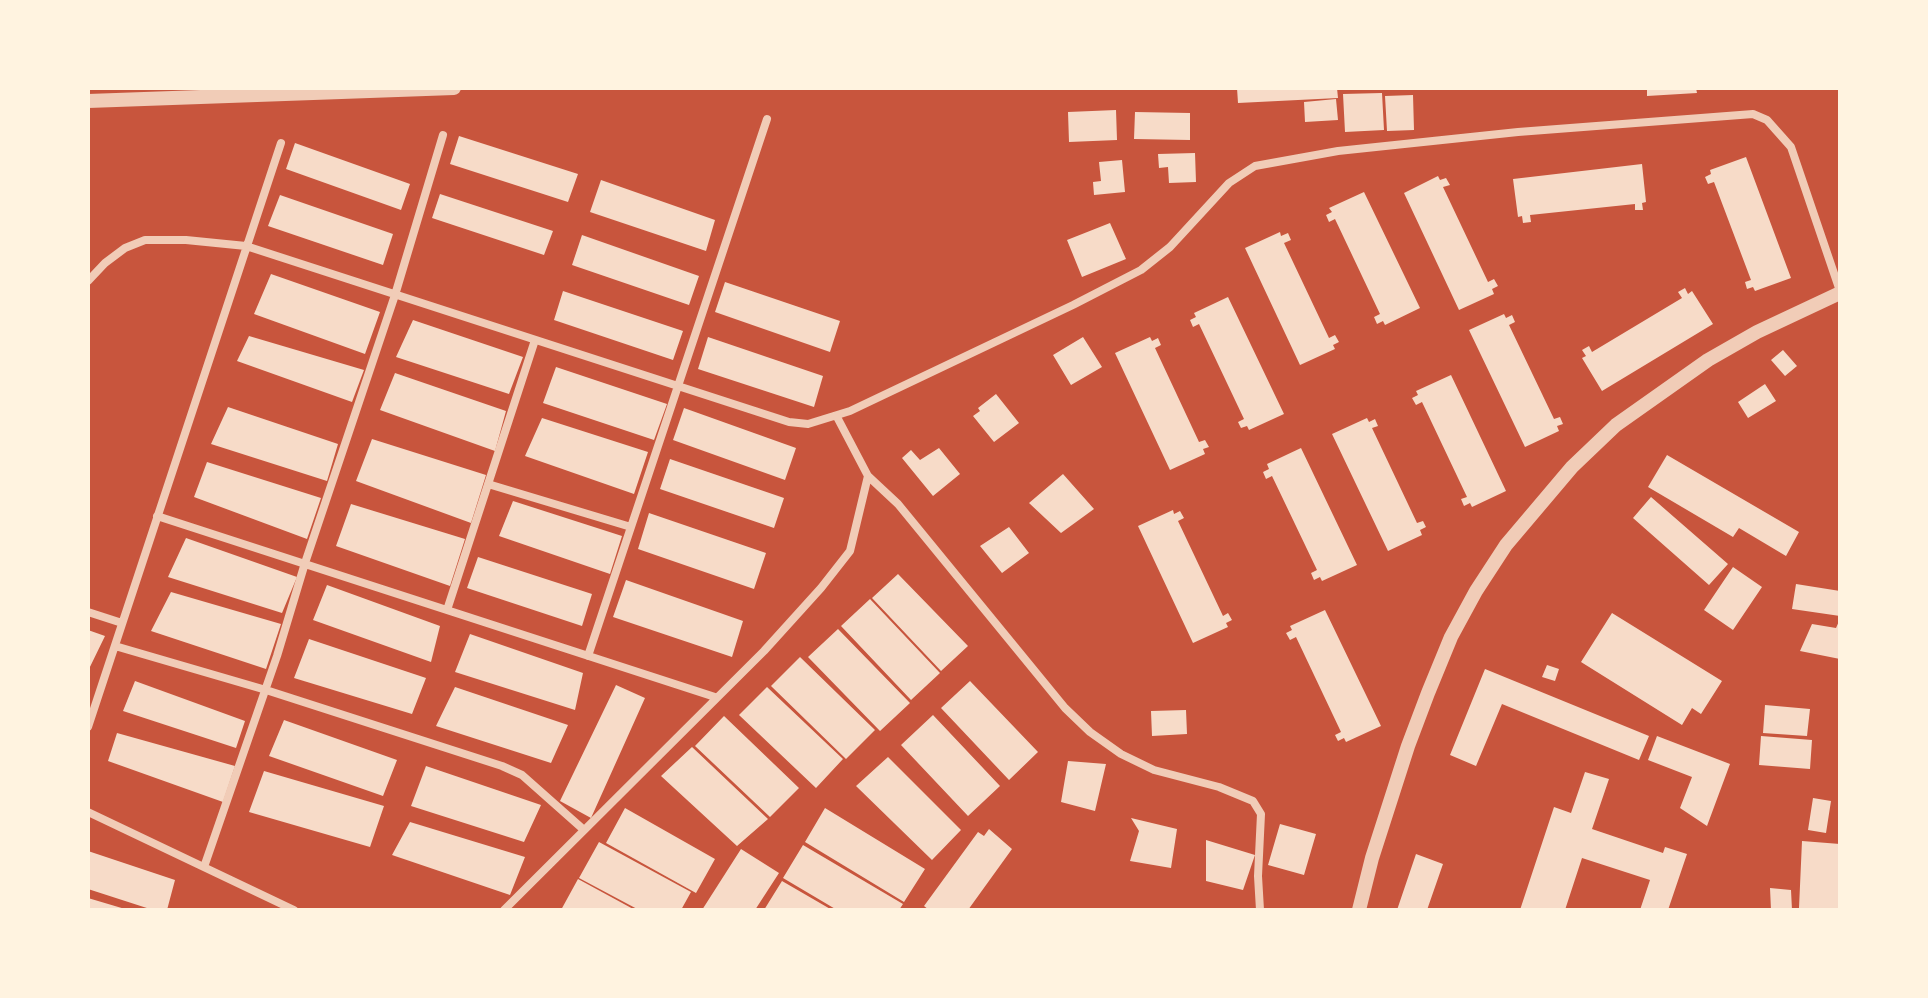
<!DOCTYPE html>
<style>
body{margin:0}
#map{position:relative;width:1928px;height:998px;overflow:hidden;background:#c8553d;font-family:"Zilla Slab",serif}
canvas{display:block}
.frame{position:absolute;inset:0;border:90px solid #fff3e0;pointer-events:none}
</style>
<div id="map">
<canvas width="1928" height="998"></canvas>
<div class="frame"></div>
</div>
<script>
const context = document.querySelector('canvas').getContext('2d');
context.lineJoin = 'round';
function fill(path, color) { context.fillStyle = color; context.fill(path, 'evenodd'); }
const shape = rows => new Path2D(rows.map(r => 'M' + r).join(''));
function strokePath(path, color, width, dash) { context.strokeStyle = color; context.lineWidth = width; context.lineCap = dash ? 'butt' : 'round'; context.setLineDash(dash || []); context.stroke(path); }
fill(shape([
 [1237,88,1337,88,1338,98,1238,103],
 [1647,88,1696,88,1697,93,1647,96],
 [1382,93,1384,130,1345,132,1343,94],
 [1413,95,1414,130,1387,131,1385,96],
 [1336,99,1338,120,1305,122,1304,102],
 [1116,110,1117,140,1069,142,1068,112],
 [1135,112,1190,113,1190,140,1134,139],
 [459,136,578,174,568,202,450,164],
 [295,143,410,184,401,210,286,169],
 [1195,153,1196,182,1169,183,1168,167,1159,168,1158,154],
 [1746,157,1791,278,1755,291,1753,287,1747,289,1745,282,1751,280,1714,182,1708,184,1705,177,1711,174,1710,170],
 [1122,160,1125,192,1094,195,1093,182,1101,181,1099,162],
 [1642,164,1646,202,1642,203,1643,210,1635,210,1635,204,1530,215,1531,222,1523,223,1522,216,1518,217,1513,179],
 [1438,176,1440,180,1446,178,1450,185,1443,187,1488,282,1494,279,1498,286,1492,289,1494,294,1459,310,1404,193],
 [601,180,715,220,706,251,590,212],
 [1364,192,1420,308,1385,325,1383,321,1377,324,1374,317,1380,314,1335,219,1329,222,1326,215,1332,212,1329,208],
 [440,194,553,231,544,255,432,218],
 [280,195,393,234,383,265,268,226],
 [1110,223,1126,259,1082,277,1067,240],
 [1280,232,1281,236,1288,233,1291,240,1284,243,1329,338,1335,335,1339,342,1333,345,1335,349,1300,365,1245,248],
 [582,235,699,276,689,305,572,265],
 [271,274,380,312,365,354,254,314],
 [725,282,840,321,830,352,715,312],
 [1685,288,1688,294,1692,291,1713,324,1602,391,1582,358,1586,356,1582,350,1589,346,1592,352,1682,298,1678,292],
 [563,291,683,331,673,360,554,320],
 [1228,297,1284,414,1249,430,1247,426,1241,428,1238,422,1244,419,1199,324,1193,327,1190,320,1196,317,1194,313],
 [1504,314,1506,318,1512,315,1515,322,1509,325,1554,419,1560,417,1563,424,1557,426,1559,431,1525,447,1469,330],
 [413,320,523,357,509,394,396,357],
 [249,336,364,370,352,402,237,361],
 [708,337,823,376,814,407,698,369],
 [1083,337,1102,367,1071,385,1053,355],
 [1150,337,1152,341,1158,338,1161,345,1155,348,1199,442,1205,440,1209,447,1203,449,1205,454,1170,470,1115,353],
 [1783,350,1797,366,1785,376,1771,360],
 [556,367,667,404,654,440,543,403],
 [395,373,506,411,495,451,380,410],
 [1451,375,1506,491,1472,507,1470,503,1464,506,1461,499,1467,497,1422,402,1416,405,1412,398,1418,395,1416,391],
 [1765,384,1776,401,1748,418,1738,402],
 [996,394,1019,423,994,442,973,416,980,411,978,408],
 [228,407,338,444,327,481,211,444],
 [684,408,796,448,785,480,673,440],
 [542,418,648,452,634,494,525,456],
 [1367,418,1369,422,1375,419,1378,426,1372,428,1417,523,1423,521,1426,527,1420,530,1422,535,1388,551,1332,434],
 [372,439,486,475,471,523,356,481],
 [939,448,960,474,933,496,902,458,911,450,920,460],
 [1301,448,1357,565,1322,581,1320,577,1314,580,1311,573,1317,570,1272,476,1266,479,1263,472,1269,469,1267,464],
 [1667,455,1799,532,1786,556,1739,528,1733,537,1648,487],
 [670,459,784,498,774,528,660,489],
 [207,462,321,498,307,539,194,497],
 [1063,474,1094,509,1061,533,1029,503],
 [1651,497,1728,564,1709,585,1633,518],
 [513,501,622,536,610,574,499,536],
 [351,504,465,539,450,586,336,546],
 [1173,510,1174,514,1180,511,1184,518,1178,521,1223,616,1228,613,1232,620,1226,623,1228,627,1193,643,1138,526],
 [649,513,766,553,754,589,638,549],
 [1009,527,1029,553,1002,573,980,546],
 [186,538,297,577,282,613,168,577],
 [478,557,592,594,582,626,467,588],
 [1733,567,1762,587,1733,630,1704,610],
 [898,574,968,646,941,671,872,598],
 [626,580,743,621,732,657,613,617],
 [1796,584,1840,591,1840,616,1792,609],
 [327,585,440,626,431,662,313,620],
 [171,592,281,624,266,669,151,631],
 [870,599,940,673,911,700,841,626],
 [1325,610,1381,726,1346,742,1344,738,1338,741,1335,735,1341,732,1296,637,1290,640,1286,633,1292,630,1290,626],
 [1612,613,1722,681,1701,714,1692,708,1682,725,1581,662],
 [1840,619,1840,659,1800,651,1812,624,1836,628],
 [838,629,910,703,880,731,808,657],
 [88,630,105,636,88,671],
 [470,634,583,673,575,710,455,672],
 [309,639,426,678,412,714,294,678],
 [800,657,875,730,846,759,771,686],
 [1547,665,1559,669,1555,681,1542,677],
 [1485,669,1649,736,1639,760,1502,704,1476,766,1450,755],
 [135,681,245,721,236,748,123,711],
 [970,681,1038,752,1009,780,941,708],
 [616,685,645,698,591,818,560,801],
 [455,687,568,725,551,763,436,726],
 [767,687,843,759,816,788,739,715],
 [1765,705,1810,709,1807,736,1763,733],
 [1186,710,1187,734,1152,736,1151,711],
 [933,715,1000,786,968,816,901,745],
 [724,716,799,788,770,817,695,746],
 [284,720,397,760,383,796,269,756],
 [117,733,235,766,223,802,108,761],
 [1657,736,1730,764,1707,826,1680,808,1692,777,1648,760],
 [1761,736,1812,740,1810,769,1759,765],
 [692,747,768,819,737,846,661,776],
 [888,757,961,830,932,860,856,786],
 [1068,761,1106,764,1095,811,1061,802],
 [426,766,541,805,524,842,411,806],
 [264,771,384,806,370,847,249,812],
 [1585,772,1609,779,1592,829,1663,853,1665,847,1687,854,1668,910,1640,910,1650,880,1582,858,1565,910,1520,910,1554,807,1571,813],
 [1813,798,1831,801,1826,833,1808,830],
 [625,808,715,859,696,893,606,843],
 [825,808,925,869,904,902,805,842],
 [1131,818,1177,829,1171,868,1130,861,1139,831],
 [410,822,525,857,510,895,392,855],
 [1280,824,1316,834,1304,875,1268,865],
 [989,829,1012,849,968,910,929,910,924,906,978,832,984,836],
 [1206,840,1255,855,1243,890,1206,881],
 [1802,841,1840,844,1840,910,1799,908],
 [599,842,691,892,681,910,639,910,579,878],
 [803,845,903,904,899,910,837,910,783,878],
 [741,849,779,873,755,910,702,910],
 [88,851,175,880,167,910,153,910,88,889],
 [1416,854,1443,864,1427,910,1397,910],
 [578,879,635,910,561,910],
 [782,881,832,910,764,910],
 [1770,888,1791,890,1792,910,1771,910],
 [88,898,125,909,125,910,88,910]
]), '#f7dbc8');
strokePath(shape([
 [88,281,105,263,125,248,145,240,186,240,246,246,789,422,808,424,850,411,1073,305,1141,270,1170,247,1229,183,1255,166,1338,151,1518,132,1753,114,1767,120,1791,147,1840,291],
 [868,476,898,504,1065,708,1090,732,1121,754,1154,770,1219,787,1253,801,1261,814,1258,876,1260,910],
 [488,484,631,527],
 [157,516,715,697],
 [447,610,535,340],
 [88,612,122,623],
 [115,646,266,690,502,766,522,775,584,830],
 [588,656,767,119],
 [88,727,281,143],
 [88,812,294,910],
 [204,867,277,656,305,563,395,295,443,135],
 [504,910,764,651,821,588,850,551,868,476,837,417]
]), '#f1ccb7', 8);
strokePath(shape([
 [88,101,454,88],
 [1359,910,1372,858,1408,746,1428,693,1451,637,1476,591,1506,545,1572,467,1616,425,1708,360,1757,332,1840,293]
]), '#f1ccb7', 14);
</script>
